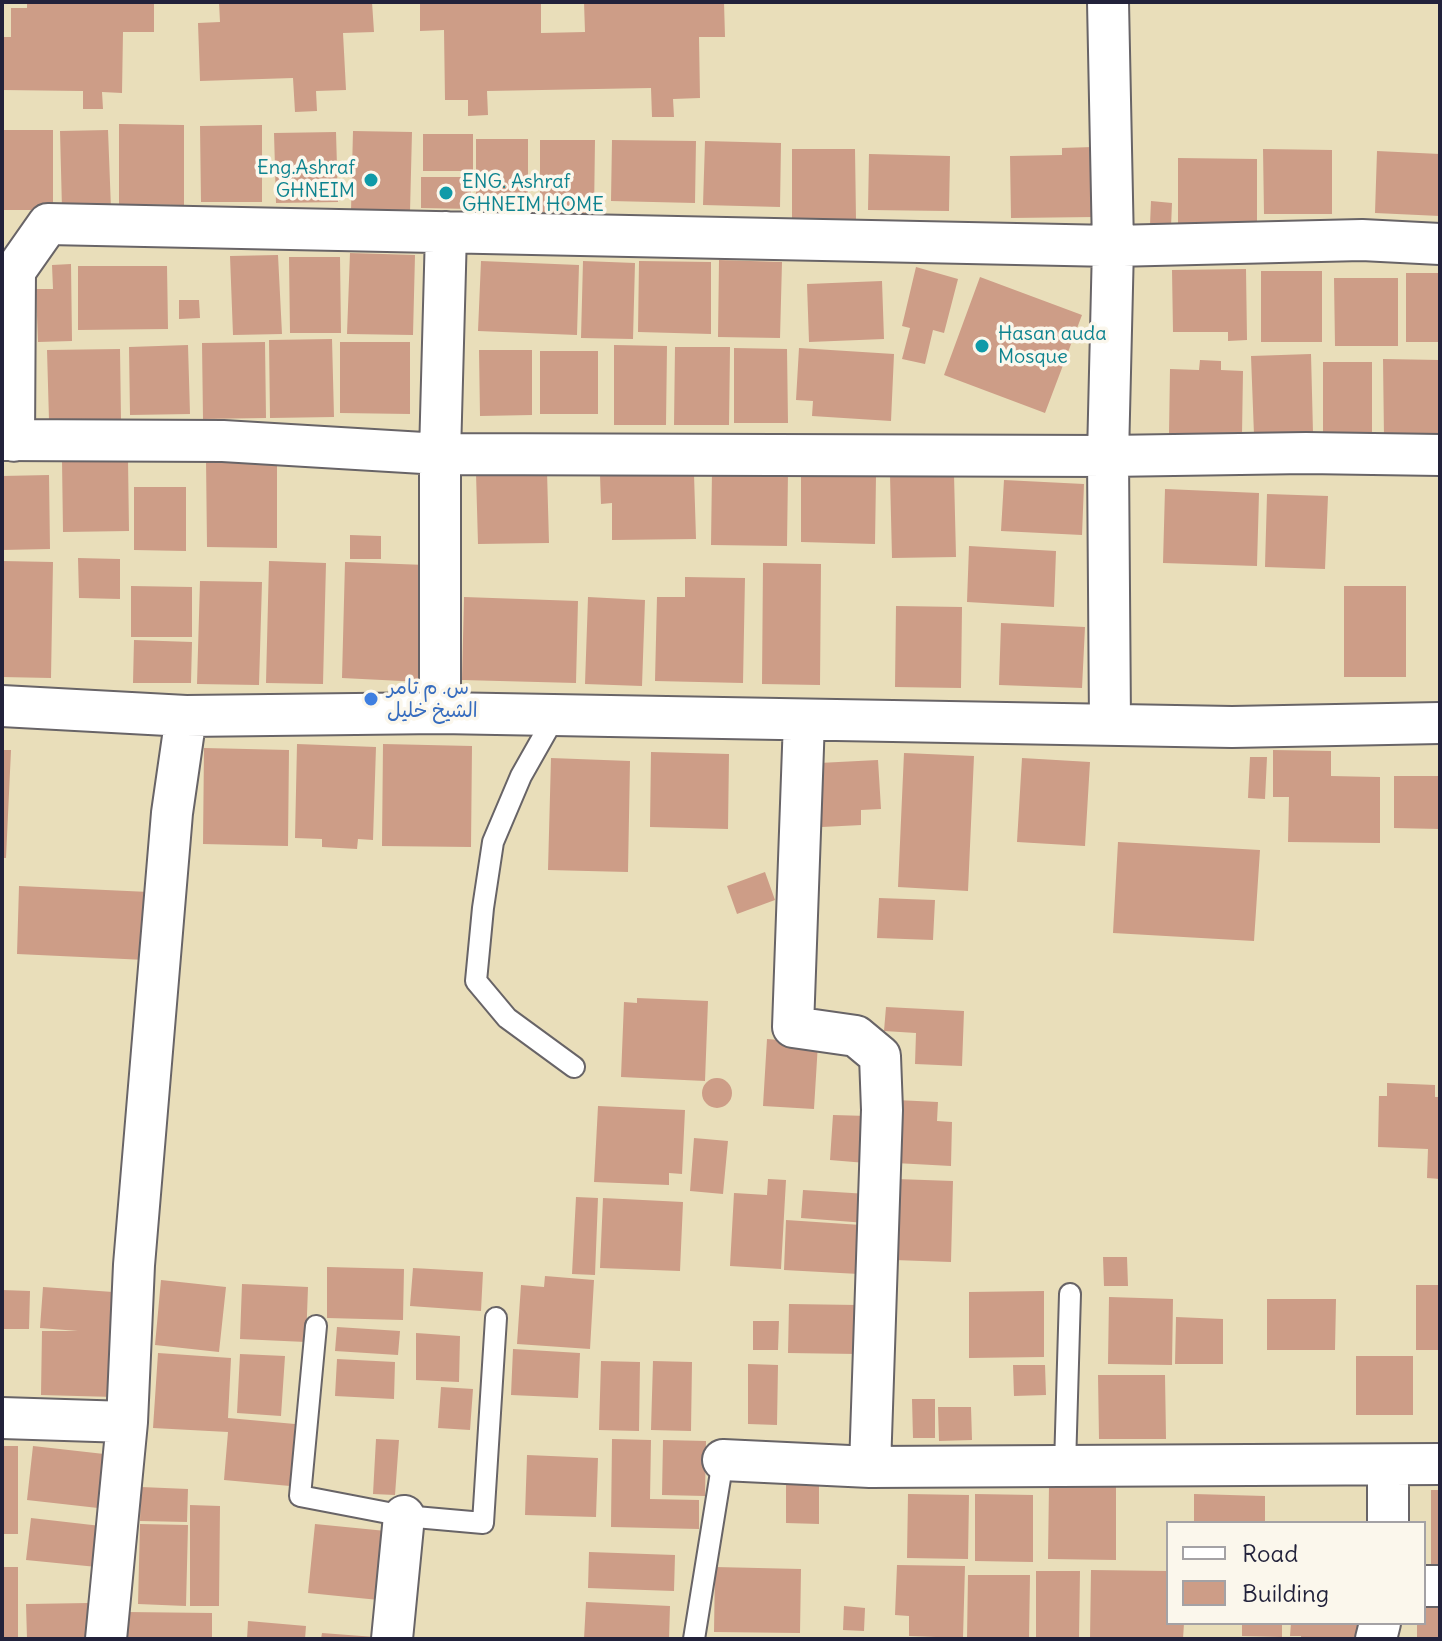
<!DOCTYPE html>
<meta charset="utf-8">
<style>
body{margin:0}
#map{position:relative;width:1442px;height:1641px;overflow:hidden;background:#e9deba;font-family:Delius,sans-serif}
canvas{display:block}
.frame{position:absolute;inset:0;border:4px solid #22223b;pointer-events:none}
.legend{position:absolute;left:1166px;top:1521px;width:260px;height:104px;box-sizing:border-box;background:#fbf7ec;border:2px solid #a4a2a5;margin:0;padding:10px 14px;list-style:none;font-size:24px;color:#22223b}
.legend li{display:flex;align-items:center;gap:16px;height:40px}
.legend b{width:40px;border:2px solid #a4a2a5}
</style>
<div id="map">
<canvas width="1442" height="1641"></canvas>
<div class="frame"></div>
<ul class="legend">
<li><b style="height:10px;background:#fff"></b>Road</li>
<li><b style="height:22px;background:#cd9d87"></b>Building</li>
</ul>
</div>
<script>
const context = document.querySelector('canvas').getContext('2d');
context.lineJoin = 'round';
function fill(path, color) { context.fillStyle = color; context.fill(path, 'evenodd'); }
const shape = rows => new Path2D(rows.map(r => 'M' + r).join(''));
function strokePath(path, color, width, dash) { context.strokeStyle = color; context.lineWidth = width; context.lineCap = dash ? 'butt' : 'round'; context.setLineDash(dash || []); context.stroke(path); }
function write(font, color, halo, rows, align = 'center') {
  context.font = font + ' Delius,"Playpen Sans Arabic",sans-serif'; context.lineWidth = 7; context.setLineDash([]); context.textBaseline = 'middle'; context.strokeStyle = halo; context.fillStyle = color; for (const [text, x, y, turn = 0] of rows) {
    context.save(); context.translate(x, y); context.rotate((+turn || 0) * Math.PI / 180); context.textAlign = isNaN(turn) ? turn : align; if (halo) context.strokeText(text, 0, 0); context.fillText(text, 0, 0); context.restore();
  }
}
fill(shape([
 [27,2,154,2,154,32,123,32,122,93,102,92,103,109,83,109,83,91,2,90,2,37,11,37,11,8,27,8],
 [219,2,372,2,374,32,343,33,346,90,316,91,317,111,295,112,293,78,200,81,198,23,220,22],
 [420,2,541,2,541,33,585,32,584,2,724,2,725,37,699,37,700,98,673,99,674,117,652,117,651,88,487,91,488,115,468,116,468,100,445,100,444,30,420,31],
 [119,124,184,125,184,205,119,204],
 [262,125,262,202,201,202,200,126],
 [2,130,53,130,53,210,2,210],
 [108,130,111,209,62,209,60,131],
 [353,131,412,132,410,212,351,211],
 [336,132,338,202,276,203,274,133],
 [423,134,473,134,473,171,423,171],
 [476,139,528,139,528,214,476,213],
 [540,140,595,140,594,213,540,212],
 [612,140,696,141,695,203,611,201],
 [705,141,781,143,780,207,703,205],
 [1093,147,1094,217,1011,218,1010,156,1062,155,1062,148],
 [792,149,855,149,856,220,792,219],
 [1263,149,1332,150,1332,214,1264,214],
 [1377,151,1440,154,1440,216,1375,213],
 [869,154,950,156,949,211,868,210],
 [1178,158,1257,159,1257,225,1178,224],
 [421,177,471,177,471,209,421,208],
 [1151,201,1172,203,1171,227,1150,225],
 [350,253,415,255,413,335,347,334],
 [278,255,282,334,233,335,230,256],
 [289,257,340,257,341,333,290,333],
 [719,260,782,262,780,338,718,337],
 [481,261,579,265,577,335,478,331],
 [583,261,635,263,633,339,581,338],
 [639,261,711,262,711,334,638,332],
 [71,264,72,341,38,342,36,289,53,289,52,265],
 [78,266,167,266,168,329,78,330],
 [916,267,958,279,944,333,933,330,925,364,902,359,910,328,902,326],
 [1246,269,1247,340,1228,341,1228,332,1173,332,1172,270],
 [1261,271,1322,271,1322,342,1261,342],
 [1406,273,1440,273,1440,342,1406,342],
 [980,277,1082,315,1045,413,944,375],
 [1334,278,1398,278,1398,346,1335,346],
 [882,281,884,339,809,342,807,284],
 [179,300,199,300,200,318,179,319],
 [332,339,334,417,270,418,269,340],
 [265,342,266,418,203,419,202,343],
 [340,342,410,342,410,414,340,413],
 [188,345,190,414,130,415,129,347],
 [614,345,667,346,666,425,614,425],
 [675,347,730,347,729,425,674,425],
 [734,348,787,349,788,423,734,423],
 [799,348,894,354,891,421,812,416,813,401,796,400],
 [120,349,121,419,49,420,47,350],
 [479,350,532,350,532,415,480,416],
 [540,351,598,351,598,414,540,414],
 [1311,354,1313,433,1254,435,1251,356],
 [1383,359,1439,360,1439,438,1384,438],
 [1200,360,1221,361,1221,370,1243,371,1242,435,1169,434,1170,369,1199,370],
 [1323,362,1372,362,1372,437,1323,437],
 [206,458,277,458,277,548,207,547],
 [128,459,129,531,63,532,62,460],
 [547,471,549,543,478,544,476,473],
 [712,471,788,472,787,546,711,545],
 [694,474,696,539,612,540,612,503,601,504,600,475],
 [954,474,956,557,892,558,890,475],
 [49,475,50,549,2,550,2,476],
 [801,475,876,476,875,544,801,542],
 [1004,480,1084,484,1082,535,1001,531],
 [134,487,186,487,186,551,134,550],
 [1165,489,1259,493,1257,566,1163,563],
 [1267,494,1328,496,1325,569,1265,567],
 [350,535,381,536,381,559,350,559],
 [969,546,1056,551,1054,607,967,602],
 [78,558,120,559,120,599,79,598],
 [2,561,53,562,51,678,2,677],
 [269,561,326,563,323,684,266,683],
 [345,562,426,565,422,682,342,678],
 [763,563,821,564,820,685,762,684],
 [685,577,745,578,743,683,655,681,657,597,685,597],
 [200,581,262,582,259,685,197,684],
 [131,586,192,587,192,637,131,637],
 [1344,586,1406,586,1406,677,1344,677],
 [464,597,578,601,576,683,462,680],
 [588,597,645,600,642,686,585,684],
 [896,606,962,607,961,688,895,687],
 [1001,623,1085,627,1082,688,999,685],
 [134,640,192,642,191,683,133,683],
 [297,744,376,747,373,840,358,839,357,849,322,847,322,839,295,838],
 [383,744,472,746,471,847,382,846],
 [204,748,289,750,288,846,203,844],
 [2,750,11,750,6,858,2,858],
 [1273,750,1331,751,1331,776,1380,777,1380,843,1288,842,1289,797,1273,797],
 [651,752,729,754,728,829,650,827],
 [904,753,974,756,968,891,898,887],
 [1250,757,1267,757,1265,799,1248,798],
 [551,758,630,761,628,872,548,870],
 [1022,758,1090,762,1085,846,1017,842],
 [878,760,881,809,861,810,861,825,822,827,819,763],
 [1394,776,1440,776,1440,829,1394,828],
 [1118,842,1260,850,1254,941,1113,933],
 [765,872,775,900,737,914,727,886],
 [19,886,149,892,146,960,17,954],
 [879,898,935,900,933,940,877,938],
 [637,998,708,1001,705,1081,621,1077,624,1002,637,1003],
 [886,1007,964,1011,962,1066,915,1064,916,1033,884,1031],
 [767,1039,818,1043,814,1109,763,1106],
 '702 1093a15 15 0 1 1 30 0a15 15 0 1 1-30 0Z',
 [1387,1083,1435,1085,1435,1097,1440,1097,1440,1179,1427,1178,1428,1149,1378,1147,1379,1096,1387,1096],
 [896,1100,938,1102,937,1121,952,1122,951,1166,895,1163],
 [598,1106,685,1110,682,1174,669,1173,669,1185,594,1182],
 [833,1115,868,1116,866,1163,830,1160],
 [694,1138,728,1141,723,1194,690,1191],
 [768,1179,786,1180,781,1269,730,1266,734,1193,767,1195],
 [896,1179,953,1181,951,1262,894,1260],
 [803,1190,868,1194,866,1223,801,1218],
 [576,1197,598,1198,595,1275,572,1274],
 [603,1198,683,1202,680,1271,600,1268],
 [786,1220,861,1225,859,1274,784,1270],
 [1103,1257,1127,1257,1128,1286,1104,1286],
 [327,1267,404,1269,403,1320,327,1318],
 [413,1268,483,1272,481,1311,410,1306],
 [545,1276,594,1280,590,1349,517,1344,521,1285,544,1287],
 [161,1280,226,1287,219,1352,155,1345],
 [242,1284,308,1287,306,1342,240,1339],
 [1416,1285,1440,1285,1440,1350,1416,1350],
 [43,1287,113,1292,110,1333,115,1333,114,1397,41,1395,42,1331,78,1331,40,1328],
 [2,1290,30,1291,29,1329,2,1329],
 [1044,1291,1044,1357,969,1358,969,1292],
 [1109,1297,1173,1299,1172,1365,1108,1364],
 [1267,1299,1336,1299,1335,1350,1267,1350],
 [789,1304,858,1305,857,1354,788,1353],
 [1176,1317,1223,1319,1223,1364,1175,1364],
 [753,1321,779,1321,778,1350,753,1350],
 [337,1327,400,1331,398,1355,335,1351],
 [416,1333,460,1336,459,1382,416,1380],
 [513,1349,580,1353,578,1398,511,1395],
 [158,1353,231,1358,228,1418,295,1424,290,1486,224,1480,228,1432,153,1428],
 [240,1354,285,1356,281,1416,237,1413],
 [1356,1356,1413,1356,1413,1415,1356,1415],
 [337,1359,395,1362,394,1399,335,1396],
 [601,1361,640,1362,639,1431,599,1430],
 [653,1361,692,1362,691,1431,651,1430],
 [748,1364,778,1365,777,1425,748,1424],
 [1013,1365,1045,1365,1046,1395,1014,1396],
 [1098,1375,1165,1375,1166,1439,1099,1439],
 [441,1387,473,1389,470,1430,438,1428],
 [912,1399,935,1399,935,1438,913,1438],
 [938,1407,971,1407,972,1440,939,1441],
 [376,1439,399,1440,395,1495,373,1494],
 [612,1439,651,1440,650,1499,699,1500,699,1529,611,1527],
 [663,1440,706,1441,705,1496,662,1495],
 [2,1446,18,1446,18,1534,2,1534],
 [33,1446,113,1455,107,1509,27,1500],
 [527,1455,598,1458,596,1517,525,1515],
 [786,1484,819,1484,819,1524,786,1523],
 [1049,1485,1116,1486,1116,1560,1048,1559],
 [141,1487,188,1489,187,1522,140,1521],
 [1431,1490,1440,1490,1440,1565,1431,1565],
 [908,1494,969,1495,968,1559,907,1558],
 [975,1494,1033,1495,1033,1562,975,1561],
 [1194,1494,1265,1496,1265,1523,1194,1523],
 [190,1505,220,1506,219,1606,190,1606],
 [31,1518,101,1526,97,1567,26,1560],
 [140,1524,188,1525,186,1606,138,1604],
 [315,1524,386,1531,379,1600,308,1593],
 [589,1552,675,1555,674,1591,588,1588],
 [897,1565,965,1566,963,1638,909,1636,909,1616,895,1615],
 [2,1567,18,1567,18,1639,2,1639],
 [715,1567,801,1569,800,1633,714,1632],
 [1091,1570,1168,1571,1168,1623,1184,1623,1183,1639,1090,1639],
 [1036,1571,1080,1571,1079,1639,1036,1639],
 [968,1575,1030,1575,1029,1639,967,1639],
 [586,1602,670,1606,669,1639,584,1639],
 [89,1603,90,1639,27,1639,26,1604],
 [1424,1604,1440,1604,1440,1639,1417,1639,1417,1623,1424,1623],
 [844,1606,865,1608,864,1631,843,1630],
 [127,1612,212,1613,212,1639,127,1639],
 [248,1621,306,1626,305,1639,247,1639],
 [1242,1623,1282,1623,1282,1637,1242,1636],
 [1291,1623,1366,1623,1365,1639,1301,1639,1301,1636,1290,1636],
 [322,1633,375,1637,375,1639,321,1639]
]), '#cd9d87');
const service = shape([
 [555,716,521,776,493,842,483,908,476,981,507,1018,574,1067],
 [316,1326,300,1496,404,1516,483,1523,496,1318],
 [1065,1466,1070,1294],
 [694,1639,723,1460]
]);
const minor = shape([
 [1108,2,1113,246,1108,456,1110,723],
 [2,440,223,441,440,454,1108,456,1306,453,1440,455],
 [14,441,15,271,48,224,1113,246,1362,240,1440,244],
 [2,706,186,716,440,713,1232,727,1440,723],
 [440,713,440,454,446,232],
 [804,720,793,1027,856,1036,880,1056,882,1110,870,1467],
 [2,1418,127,1422],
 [723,1460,870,1467,1440,1464],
 [1388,1523,1388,1465],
 [1424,1586,1440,1586],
 [106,1639,127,1422,134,1265,172,813,186,716],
 [392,1639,404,1516],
 [1376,1639,1380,1623]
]);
strokePath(service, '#686467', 24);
strokePath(minor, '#686467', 44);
strokePath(service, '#fff', 20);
strokePath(minor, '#fff', 40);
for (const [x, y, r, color] of [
 [371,180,8,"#0f9aa8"],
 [446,193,8,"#0f9aa8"],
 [982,346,8,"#0f9aa8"],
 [371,699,8,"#3f7fe0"]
]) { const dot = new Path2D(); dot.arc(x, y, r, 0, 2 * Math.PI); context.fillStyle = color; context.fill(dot); strokePath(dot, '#fbf7ec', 3); }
write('20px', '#0d838f', '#fbf7ec', [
 ["Eng.Ashraf",355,168,"right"],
 ["GHNEIM",355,191,"right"],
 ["ENG. Ashraf",462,182],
 ["GHNEIM HOME",462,205],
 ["Hasan auda",998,334],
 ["Mosque",998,357]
], 'left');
write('20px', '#366cbe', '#fbf7ec', [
 ["س. م تامر",387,688],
 ["الشيخ خليل",387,711]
], 'left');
</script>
